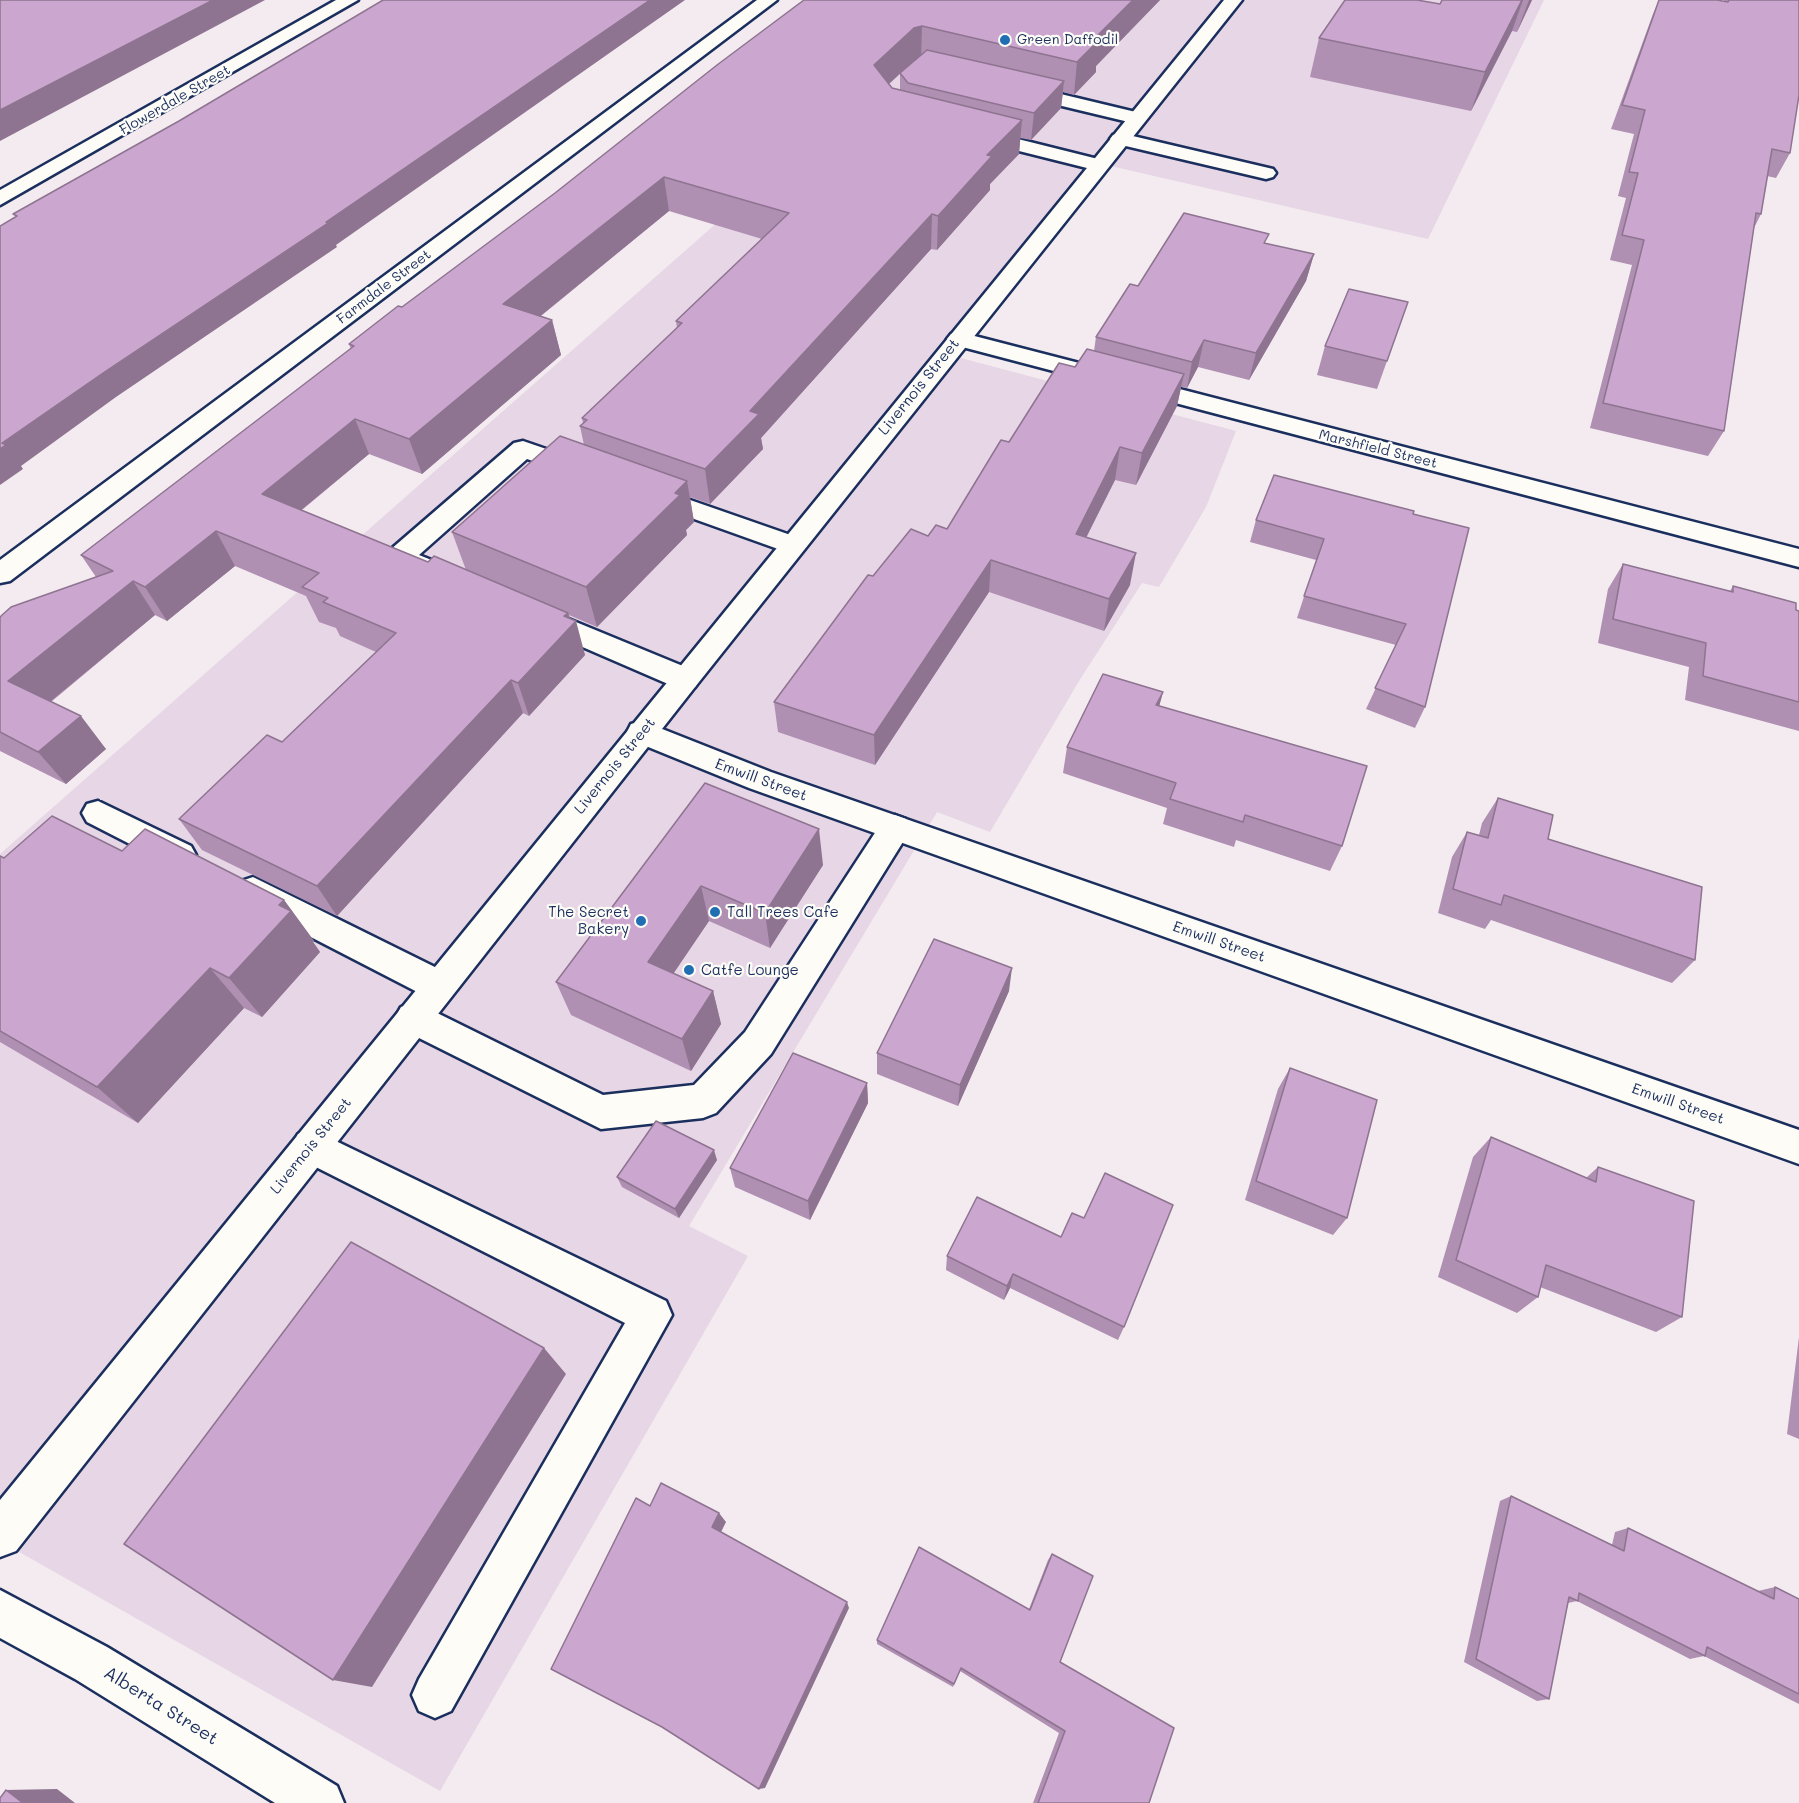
<!DOCTYPE html>
<style>
body{margin:0}
canvas{display:block;background:#f3ebef}
</style>
<canvas width="1799" height="1803"></canvas>
<script>
const context = document.querySelector('canvas').getContext('2d');
context.lineJoin = 'round';
function fill(path, color) { context.fillStyle = color; context.fill(path, 'evenodd'); }
const shape = rows => new Path2D(rows.map(r => 'M' + r).join(''));
function strokePath(path, color, width, dash) { context.strokeStyle = color; context.lineWidth = width; context.lineCap = dash ? 'butt' : 'round'; context.setLineDash(dash || []); context.stroke(path); }
function write(font, color, halo, rows, align = 'center') {
  context.font = font + ' Mali,sans-serif'; context.lineWidth = 4.5; context.setLineDash([]); context.textBaseline = 'middle'; context.strokeStyle = halo; context.fillStyle = color; for (const [text, x, y, turn = 0] of rows) {
    context.save(); context.translate(x, y); context.rotate((+turn || 0) * Math.PI / 180); context.textAlign = isNaN(turn) ? turn : align; if (halo) context.strokeText(text, 0, 0); context.fillText(text, 0, 0); context.restore();
  }
}
fill(shape([
 [970,0,1544,0,1428,239,1102,164,942,353,1236,431,1206,507,1159,587,1142,583,1079,681,990,832,937,812,689,1226,748,1256,440,1791,0,1541,0,854]
]), '#e7d6e5');
const lane = shape([
 [1019,84,1144,114,1147,118,1137,124,1012,94,1009,90,1012,86,1019,84],
 [978,129,1106,161,1109,165,1106,169,1099,171,971,139,968,135,971,131,978,129],
 [1120,133,1273,169,1276,173,1273,177,1266,179,1113,143,1110,139,1113,135,1120,133],
 [523,441,590,464,594,470,590,476,581,478,527,459,419,555,444,565,448,572,444,579,434,581,390,564,386,557,390,550,514,443,523,441],
 [650,486,802,539,805,545,802,551,792,554,641,500,637,494,641,488,650,486],
 [537,606,695,671,700,679,695,687,685,690,675,687,527,623,523,616,527,609,537,606],
 [98,801,191,846,196,855,191,864,180,868,169,864,87,822,82,813,87,804,98,801],
 [895,815,906,819,911,828,906,837,771,1054,716,1113,703,1118,601,1129,401,1029,395,1018,401,1007,413,1003,425,1007,603,1095,694,1085,745,1032,884,819,895,815],
 [253,877,451,975,456,986,451,997,439,1001,427,997,241,901,237,891,241,881,253,877],
 [311,1129,666,1301,672,1315,451,1711,435,1718,419,1711,412,1695,419,1679,625,1323,298,1158,292,1146,298,1134,311,1129]
]);
const street = shape([
 [336,0,358,0,0,205,0,190,336,0],
 [757,0,777,0,10,581,0,583,0,560,757,0],
 [959,332,1799,549,1799,567,951,344,947,339,951,334,959,332],
 [642,721,771,772,1799,1130,1799,1164,749,788,631,740,627,732,631,724,642,721],
 [0,1590,107,1647,337,1786,344,1803,275,1803,75,1679,0,1638,0,1590]
]);
const secondary = shape([
 [1224,0,1242,0,695,687,16,1551,0,1557,0,1500,1224,0]
]);
strokePath(lane, '#1b2f5e', 5);
strokePath(street, '#1b2f5e', 5);
strokePath(secondary, '#1b2f5e', 5);
fill(lane, '#fdfcf7');
fill(street, '#fdfcf7');
fill(secondary, '#fdfcf7');
fill(shape([
 [804,0,1160,0,1096,66,1096,72,1074,95,1063,92,1061,108,1031,140,1020,138,1019,154,990,184,990,190,937,250,931,249,761,438,763,449,710,504,690,497,694,522,686,530,687,535,597,627,569,615,585,655,529,716,523,713,337,916,202,850,179,819,282,742,376,652,340,636,336,628,319,622,306,596,235,566,167,621,155,615,51,702,106,749,66,784,0,751,0,618,96,577,81,555,351,349,349,344,402,307,555,193],
 [900,74,900,90,892,88,889,84],
 [669,211,762,239,676,321,677,328,582,418,583,423,580,426,584,445,452,532,466,570,428,562,302,510,369,454,422,474,561,355,552,320,541,316],
 [1442,0,1532,0,1517,32,1512,31,1471,111,1310,77,1319,38,1440,4],
 [1659,0,1717,0,1724,1,1724,0,1799,0,1790,153,1776,178,1767,176,1761,214,1754,228,1724,431,1708,456,1590,428,1632,265,1610,260,1626,198,1618,196,1634,134,1611,129,1653,14],
 [1266,244,1314,254,1306,281,1249,380,1198,367,1187,388,1181,387,1177,406,1136,485,1115,480,1086,537,1130,585,1104,631,989,592,875,765,778,732,774,702,873,576,928,536,947,529,1009,442,1075,367,1094,351,1096,337,1138,286],
 [1408,302,1377,389,1317,375,1325,346],
 [1413,514,1425,707,1415,728,1366,709,1396,645,1297,618,1316,560,1250,542,1256,520],
 [1623,564,1730,591,1733,586,1799,611,1799,731,1685,700,1689,667,1598,643,1608,589],
 [1163,692,1159,706,1342,846,1330,871,1236,840,1234,847,1163,824,1167,808,1063,773,1067,747],
 [705,783,823,865,770,948,709,921,673,973,713,991,721,1024,691,1071,571,1015,556,982],
 [1498,798,1548,839,1695,960,1672,983,1491,920,1485,929,1438,913,1452,857,1467,832,1479,835,1482,823],
 [122,851,284,900,314,941,313,942,320,952,262,1017,244,1008,138,1123,0,1042,0,856,4,858],
 [1009,991,958,1106,877,1074,877,1053],
 [1290,1068,1347,1218,1333,1235,1245,1200,1278,1089],
 [867,1083,868,1103,810,1220,735,1187,730,1168],
 [1491,1137,1586,1178,1598,1167,1682,1317,1656,1332,1540,1287,1538,1297,1517,1313,1438,1277,1473,1157],
 [717,1160,679,1218,622,1187,617,1177],
 [1061,1237,1124,1327,1118,1340,1010,1288,1004,1300,946,1270,947,1256],
 [1799,1337,1799,1439,1787,1434],
 [1511,1496,1612,1545,1615,1532,1628,1528,1758,1591,1775,1587,1799,1599,1799,1704,1704,1656,1690,1659,1577,1601,1568,1603,1549,1699,1537,1701,1464,1662,1500,1501],
 [1052,1554,1060,1662,1149,1803,1033,1803,1059,1733,960,1671,953,1687,877,1644,877,1640,1029,1609,1048,1560]
]), '#af8fb2');
fill(shape([
 [213,0,265,0,0,141,0,110],
 [650,0,685,0,336,245,337,247,116,397,21,466,23,469,0,485,0,449,2,443,103,373,326,222],
 [1133,0,1160,0,1096,66,1096,72,1074,95,1077,62,1095,38],
 [1522,0,1523,0,1512,31,1471,111,1485,72],
 [1529,0,1532,0,1517,32],
 [922,26,921,59,913,61,874,98,874,65,914,28],
 [1064,81,1061,108,1031,140,1034,113],
 [1022,120,1019,154,990,184,990,190,937,250,938,216,987,155],
 [664,177,669,211,512,339,503,304],
 [932,214,931,249,761,438,763,449,710,504,705,469,750,411],
 [1314,254,1306,281,1249,380,1256,353],
 [552,320,561,355,422,474,409,439],
 [1204,340,1198,367,1187,388,1192,362],
 [1184,374,1177,406,1136,485,1142,453],
 [355,419,369,454,279,528,262,494],
 [1120,447,1115,480,1072,566,1076,534],
 [687,481,694,522,686,530,687,535,597,627,586,587],
 [216,531,235,566,167,621,145,587],
 [1136,553,1130,585,1104,631,1109,599],
 [991,560,989,592,875,765,874,735],
 [133,581,155,615,35,714,8,681],
 [568,613,572,625,576,621,585,655,529,716,518,683,564,616],
 [511,680,523,713,337,916,317,886],
 [1163,692,1156,718,1156,705],
 [81,716,106,749,66,784,38,752],
 [819,829,823,865,770,948,765,913],
 [701,886,709,921,659,995,648,962],
 [284,900,314,941,313,942,320,952,262,1017,229,978,279,905],
 [210,968,244,1008,138,1123,97,1087],
 [1012,968,1009,991,958,1106,960,1085],
 [713,991,721,1024,691,1071,682,1039],
 [867,1083,868,1103,810,1220,808,1201],
 [714,1150,717,1160,679,1218,675,1209],
 [1013,1274,1010,1288,1004,1300,1007,1286],
 [544,1348,566,1374,372,1687,333,1680],
 [719,1513,726,1522,719,1536,712,1527],
 [847,1602,849,1608,765,1788,759,1789],
 [57,1789,75,1803,23,1803,6,1790]
]), '#8e7491');
const building = shape([
 [0,0,213,0,0,110,0,0],
 [383,0,650,0,326,222,328,223,103,373,2,443,6,445,0,449,0,226,17,216,13,214,179,121,383,0],
 [804,0,1133,0,1095,38,1100,39,1077,62,922,26,914,28,874,65,892,88,1022,120,987,155,992,156,938,216,932,214,750,411,759,414,705,469,580,426,587,420,582,418,682,323,676,321,789,213,664,177,503,304,552,320,409,439,355,419,262,494,428,562,434,556,568,613,564,616,576,621,518,683,511,680,317,886,179,819,267,735,282,742,396,633,323,602,328,598,302,587,319,573,216,531,145,587,133,581,8,681,81,716,38,752,0,732,0,618,1,616,11,607,113,571,81,555,354,346,349,344,398,306,402,307,555,193,717,65,804,0],
 [1345,0,1417,0,1440,4,1442,0,1522,0,1485,72,1319,38,1345,0],
 [1659,0,1717,0,1728,2,1729,0,1799,0,1799,95,1790,153,1772,149,1761,214,1756,213,1724,431,1603,403,1644,240,1622,235,1638,173,1629,172,1645,110,1622,105,1659,0],
 [927,50,1064,81,1034,113,908,83,900,73,927,50],
 [1184,213,1269,234,1264,243,1314,254,1256,353,1204,340,1192,362,1096,337,1130,284,1138,286,1184,213],
 [1349,289,1408,302,1387,361,1325,346,1349,289],
 [1087,349,1184,374,1142,453,1120,447,1076,534,1136,553,1109,599,991,560,874,735,774,702,868,575,873,576,911,529,928,536,936,525,947,529,1001,440,1009,442,1059,363,1075,367,1087,349],
 [560,436,687,481,675,493,680,495,586,587,452,532,560,436],
 [1274,475,1414,511,1413,514,1469,528,1425,707,1375,688,1406,624,1304,596,1324,539,1256,520,1274,475],
 [1623,564,1733,592,1733,586,1796,603,1796,610,1799,611,1799,702,1703,676,1706,643,1613,619,1623,564],
 [1103,674,1163,692,1156,705,1367,766,1342,846,1245,815,1243,822,1170,799,1176,783,1067,747,1103,674],
 [705,783,819,829,765,913,701,886,648,962,713,991,682,1039,556,982,705,783],
 [1498,798,1553,815,1548,839,1702,887,1695,960,1504,895,1501,905,1453,889,1467,832,1488,838,1498,798],
 [52,816,122,851,145,829,284,900,279,905,291,911,229,978,210,968,97,1087,0,1031,0,856,4,858,52,816],
 [934,939,1012,968,960,1085,877,1053,934,939],
 [793,1053,867,1083,808,1201,730,1168,793,1053],
 [1290,1068,1377,1100,1347,1218,1256,1181,1290,1068],
 [656,1121,714,1150,675,1209,617,1177,656,1121],
 [1491,1137,1596,1182,1598,1167,1694,1201,1682,1317,1546,1265,1538,1297,1456,1260,1491,1137],
 [1105,1173,1173,1205,1124,1327,1013,1274,1007,1286,947,1256,977,1197,1061,1237,1072,1213,1084,1218,1105,1173],
 [351,1242,544,1348,333,1680,124,1544,351,1242],
 [661,1483,719,1513,712,1527,847,1602,759,1789,662,1727,551,1669,636,1498,650,1506,661,1483],
 [1511,1496,1624,1551,1628,1528,1774,1599,1775,1587,1799,1599,1799,1694,1707,1647,1705,1656,1579,1593,1578,1601,1569,1597,1549,1699,1476,1659,1511,1496],
 [919,1547,1030,1610,1052,1554,1093,1576,1060,1662,1174,1728,1149,1803,1038,1803,1065,1731,961,1668,954,1684,877,1640,919,1547],
 [6,1790,23,1803,0,1803,0,1798,6,1790]
]);
fill(building, '#cba6cf');
strokePath(building, '#8e7491', 1.5);
for (const [x, y, r, color] of [
 [1005,40,6,"#1f6fb2"],
 [715,912,6,"#1f6fb2"],
 [641,921,6,"#1f6fb2"],
 [689,970,6,"#1f6fb2"]
]) { const dot = new Path2D(); dot.arc(x, y, r, 0, 2 * Math.PI); context.fillStyle = color; context.fill(dot); strokePath(dot, '#fdfcf7', 2); }
write('14px', '#1b2f5e', '#fdfcf7', [
 ["Green Daffodil",1017,40]
], 'left');
write('14px', '#1b2f5e', '#fdfcf7', [
 ["Flowerdale Street",175,100,-30],
 ["Farmdale Street",384,287,-37],
 ["Marshfield Street",1378,449,14]
]);
write('15px', '#1b2f5e', '#fdfcf7', [
 ["Livernois Street",919,387,-51],
 ["Livernois Street",615,766,-51],
 ["Emwill Street",761,780,20],
 ["Emwill Street",1219,942,19],
 ["Emwill Street",1678,1104,19],
 ["Livernois Street",311,1146,-51]
]);
write('15px', '#1b2f5e', '#fdfcf7', [
 ["The Secret",629,912,"right"],
 ["Bakery",629,929,"right"],
 ["Tall Trees Cafe",727,912],
 ["Catfe Lounge",701,970]
], 'left');
write('18px', '#1b2f5e', '#fdfcf7', [
 ["Alberta Street",161,1706,32]
]);
</script>
